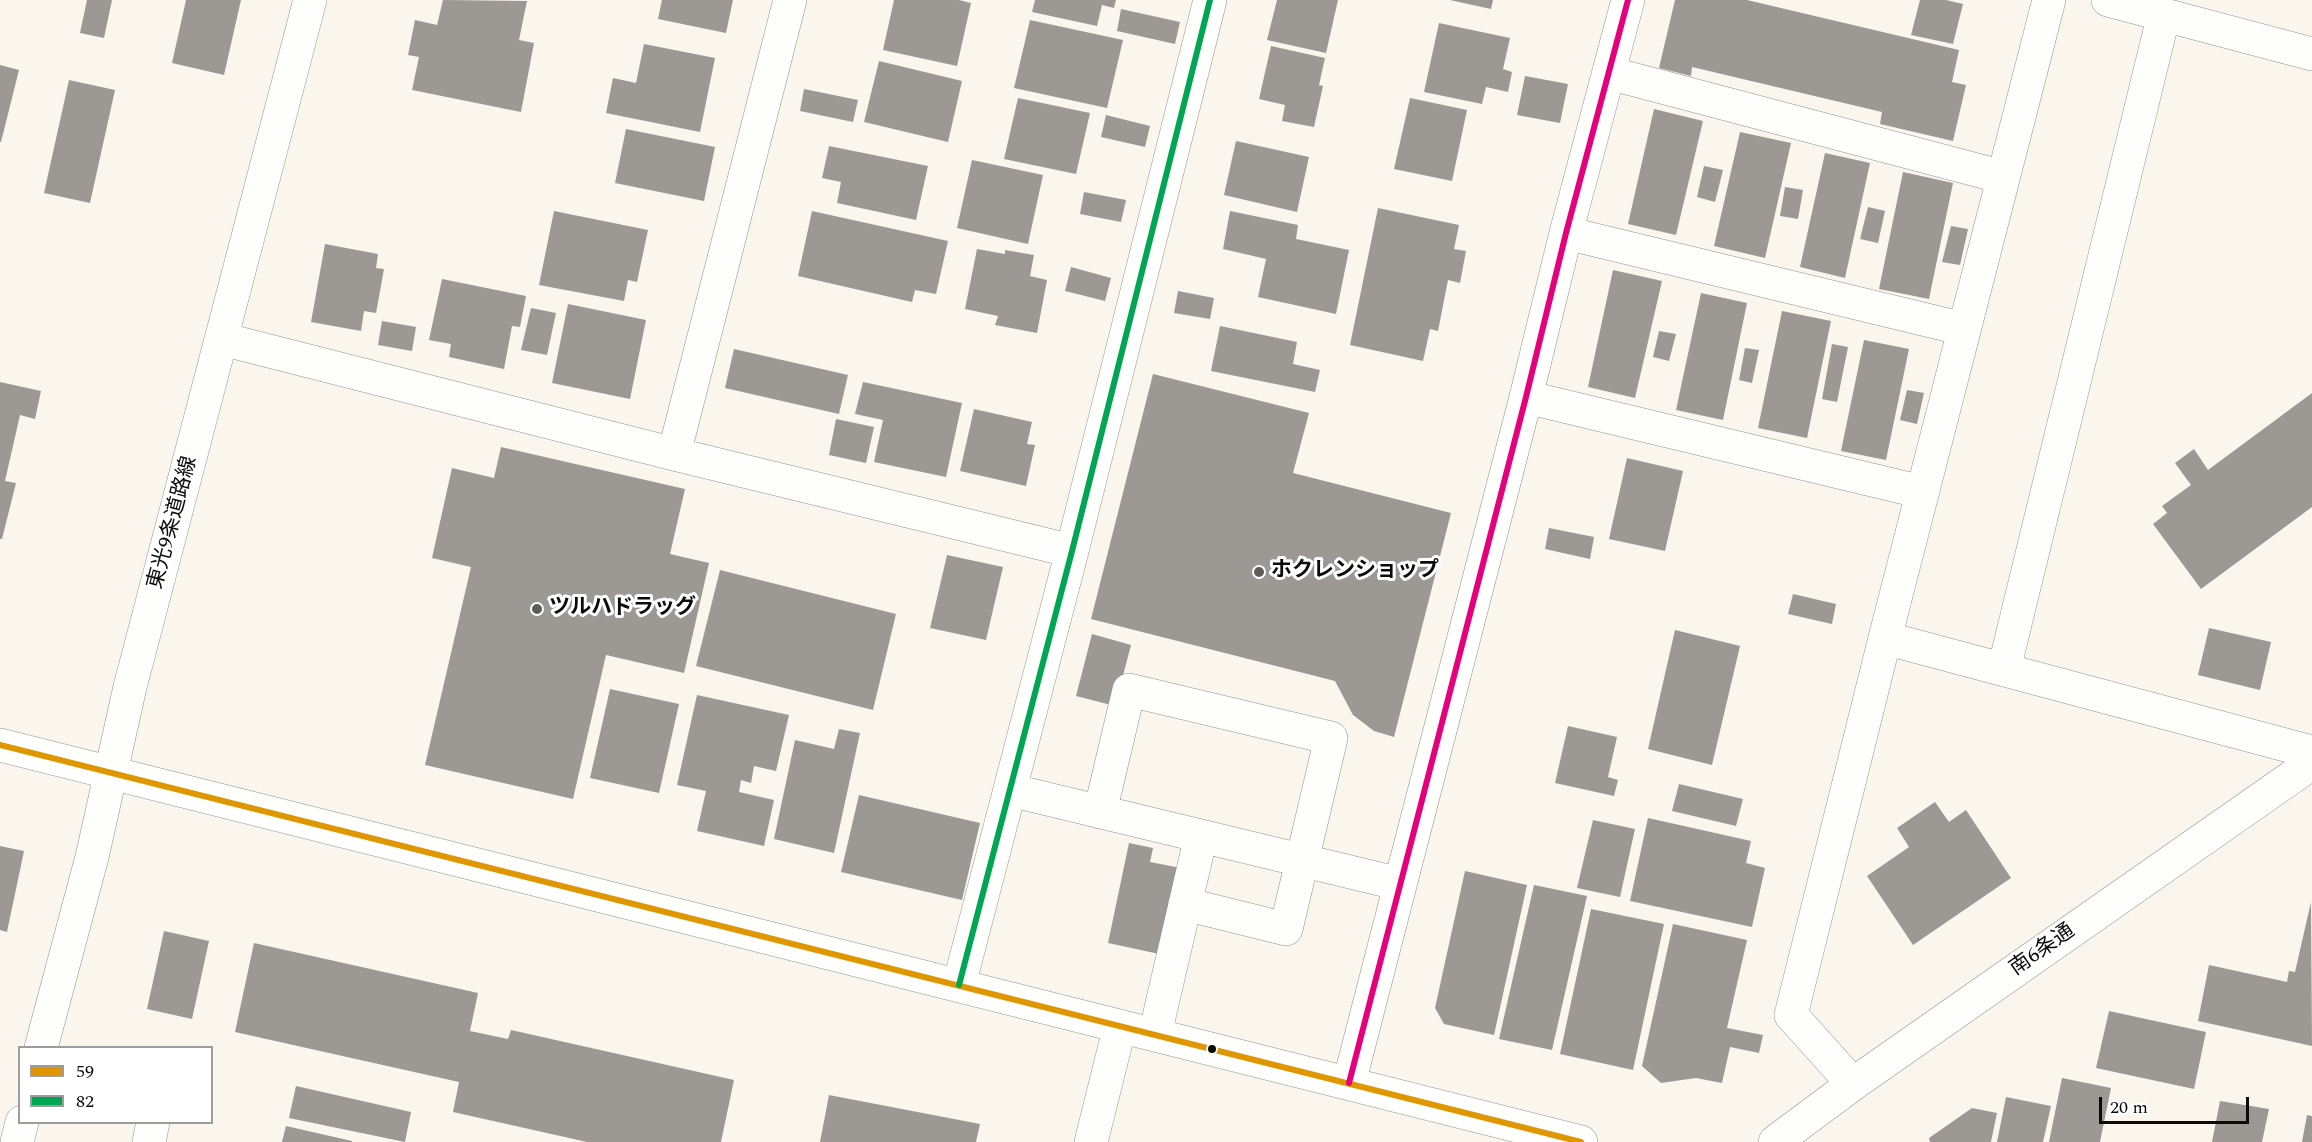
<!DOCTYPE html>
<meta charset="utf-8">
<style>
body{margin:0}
#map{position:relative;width:2312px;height:1142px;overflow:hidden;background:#faf6ee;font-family:Spectral,serif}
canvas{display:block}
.legend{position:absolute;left:18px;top:1046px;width:195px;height:78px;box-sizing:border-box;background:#fff;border:2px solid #9d9d9d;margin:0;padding:8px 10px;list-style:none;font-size:18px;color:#0b0b0b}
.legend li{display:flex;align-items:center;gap:12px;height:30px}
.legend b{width:30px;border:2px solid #9d9d9d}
.scale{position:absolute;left:2099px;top:1097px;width:150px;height:27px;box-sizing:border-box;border:3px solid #0b0b0b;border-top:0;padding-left:8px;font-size:18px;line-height:21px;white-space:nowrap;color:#0b0b0b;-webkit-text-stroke:4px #fff;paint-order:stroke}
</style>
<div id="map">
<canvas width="2312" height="1142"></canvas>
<ul class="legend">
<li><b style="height:8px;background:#df9601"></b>59</li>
<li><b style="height:8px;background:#00a651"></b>82</li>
</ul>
<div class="scale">20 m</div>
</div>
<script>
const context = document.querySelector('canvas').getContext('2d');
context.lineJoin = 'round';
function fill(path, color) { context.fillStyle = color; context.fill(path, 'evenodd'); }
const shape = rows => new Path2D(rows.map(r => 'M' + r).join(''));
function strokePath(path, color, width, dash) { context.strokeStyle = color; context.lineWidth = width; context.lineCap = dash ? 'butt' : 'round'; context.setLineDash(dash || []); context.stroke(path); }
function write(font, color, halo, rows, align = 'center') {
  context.font = font + ' Spectral,"Noto Sans JP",serif'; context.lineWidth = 6; context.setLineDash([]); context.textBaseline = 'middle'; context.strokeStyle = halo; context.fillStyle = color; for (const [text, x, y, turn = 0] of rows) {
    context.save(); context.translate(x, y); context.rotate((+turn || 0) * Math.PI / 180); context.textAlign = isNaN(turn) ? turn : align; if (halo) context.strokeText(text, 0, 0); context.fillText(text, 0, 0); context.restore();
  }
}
fill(shape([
 [87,0,112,0,104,38,80,33],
 [186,0,241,0,224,75,172,63],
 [443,0,527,1,519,40,534,43,521,112,412,90,419,57,408,55,415,20,437,25],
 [662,0,733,0,726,33,658,19],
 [894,0,959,0,971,3,957,66,883,50],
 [1035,0,1116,0,1114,8,1102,5,1097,26,1032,12],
 [1277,0,1338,0,1326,53,1267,40],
 [1450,0,1493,0,1491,9],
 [1675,0,1747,0,1959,50,1952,82,1966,85,1953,141,1880,124,1882,112,1692,67,1691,76,1659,68],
 [1920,0,1946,0,1963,4,1953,44,1911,35],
 [1121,9,1180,22,1175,44,1117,31],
 [1030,20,1123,40,1107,108,1014,88],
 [1439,23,1510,38,1503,69,1512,72,1508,92,1486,87,1482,104,1424,92],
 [644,44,715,58,700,132,606,113,613,78,636,83],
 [1271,46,1325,58,1319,85,1323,86,1314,127,1282,121,1285,105,1259,99],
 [879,61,962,81,948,142,864,122],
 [0,65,19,70,1,142,0,142],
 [1525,76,1568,84,1560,123,1517,115],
 [69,80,115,90,90,203,44,193],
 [804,89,858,100,853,122,800,111],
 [1018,98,1090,113,1076,174,1004,159],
 [1410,98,1467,110,1452,181,1394,169],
 [1654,109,1703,121,1676,235,1628,224],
 [1106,115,1150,126,1145,147,1101,137],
 [626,129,715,147,704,201,615,183],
 [1740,132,1791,143,1765,258,1714,246],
 [1236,141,1309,157,1297,212,1224,195],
 [829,146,928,166,916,220,837,203,841,182,822,178],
 [1825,153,1870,163,1845,278,1800,267],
 [972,160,1043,175,1028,244,957,228],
 [1704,166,1723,170,1715,202,1697,197],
 [1903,172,1953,183,1929,299,1879,289],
 [1785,187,1803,190,1798,219,1780,216],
 [1084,192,1126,200,1121,222,1080,214],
 [1868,207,1885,211,1878,243,1860,239],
 [1378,208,1459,225,1454,249,1466,251,1460,283,1448,280,1438,331,1430,329,1423,361,1350,345],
 [554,211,648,230,637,282,628,280,624,301,539,285],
 [812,211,948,241,936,294,915,290,912,302,798,276],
 [1230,211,1298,225,1296,239,1349,250,1336,314,1258,297,1266,259,1223,249],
 [1951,226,1968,229,1960,265,1942,262],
 [325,244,378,254,376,268,384,269,376,313,364,311,361,331,311,322],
 [977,249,1005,254,1005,250,1034,255,1030,276,1047,280,1037,333,995,325,998,316,965,309],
 [1071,267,1111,278,1105,301,1065,291],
 [1613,270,1662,281,1635,398,1588,387],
 [442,279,526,296,520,327,512,326,504,369,449,357,451,344,429,340],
 [1178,291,1214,298,1210,319,1174,313],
 [1701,293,1747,303,1723,420,1676,410],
 [568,304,646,320,630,399,552,383],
 [531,308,556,313,547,355,521,350],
 [1782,311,1831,321,1807,438,1758,428],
 [382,321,416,327,412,351,378,345],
 [1220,326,1297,342,1293,364,1320,370,1315,392,1211,371],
 [1659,331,1676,334,1669,361,1653,357],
 [1864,340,1909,349,1886,460,1841,451],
 [1832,344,1848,347,1837,402,1822,399],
 [1745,348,1759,350,1752,383,1739,380],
 [734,349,848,375,839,414,725,388],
 [1153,374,1309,413,1293,473,1451,513,1394,737,1374,731,1353,715,1335,681,1091,619],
 [0,382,41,391,35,419,20,415,5,481,16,483,2,539,0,539],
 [863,382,962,403,946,477,874,462,883,420,855,414],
 [1907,390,1924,393,1917,424,1900,420],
 [2312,393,2312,507,2201,589,2153,524,2167,513,2162,506,2191,485,2175,463,2194,449,2208,470],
 [974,409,1032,422,1027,444,1035,445,1026,486,960,471],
 [836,419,874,427,866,463,829,455],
 [501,447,685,489,670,554,709,563,684,673,606,655,573,799,425,765,471,567,432,558,452,468,494,478],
 [1627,458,1683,471,1665,551,1609,539],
 [1549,528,1594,537,1590,559,1545,549],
 [947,555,1003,567,986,640,930,628],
 [720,570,896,614,873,710,696,666],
 [1793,594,1836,604,1832,624,1788,614],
 [2209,628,2271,642,2260,690,2198,675],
 [1675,630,1740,646,1712,765,1648,749],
 [1092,634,1131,645,1115,706,1076,696],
 [610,689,679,704,659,793,590,778],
 [697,695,789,715,776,771,754,766,751,783,741,780,739,792,774,800,764,846,697,831,706,791,677,785],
 [1568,726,1617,737,1608,777,1618,780,1614,796,1555,783],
 [839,729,860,733,834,853,774,839,795,740,834,749],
 [1679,784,1743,799,1736,826,1672,811],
 [859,795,980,823,962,900,841,872],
 [1935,802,1949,822,1966,810,2011,878,1913,945,1867,876,1909,847,1897,828],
 [1648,818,1751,841,1746,863,1765,868,1752,927,1630,901],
 [1593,820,1635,829,1620,897,1577,888],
 [1129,843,1153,848,1150,862,1181,868,1164,955,1108,943],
 [0,846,24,851,7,932,0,930],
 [1465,871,1527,885,1494,1035,1444,1024,1435,1008],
 [1534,885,1587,896,1552,1050,1499,1039],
 [2311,902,2312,1046,2198,1021,2209,965,2287,982,2289,971,2295,972],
 [1591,909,1664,924,1633,1070,1560,1054],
 [1673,924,1747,940,1727,1028,1763,1035,1759,1053,1730,1047,1722,1083,1696,1078,1661,1083,1642,1066],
 [164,931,209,941,192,1019,147,1009],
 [254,943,478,993,470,1031,508,1039,511,1030,734,1080,721,1142,587,1142,453,1112,459,1082,235,1032],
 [2109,1011,2206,1032,2194,1089,2096,1068],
 [2062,1078,2111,1088,2100,1142,2049,1142],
 [296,1086,411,1112,405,1142,289,1118],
 [829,1095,980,1124,976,1142,820,1142],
 [2006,1097,2051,1106,2043,1142,1997,1142],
 [2220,1101,2269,1109,2262,1142,2212,1142],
 [1972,1108,1997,1113,1991,1142,1930,1142,1929,1138],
 [2307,1115,2312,1116,2312,1142,2302,1142],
 [286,1126,352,1141,352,1142,282,1142]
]), '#9c9894');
const minor = shape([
 [2108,0,2312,54],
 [1609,73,2003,177],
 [1566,233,1964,329],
 [222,339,674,454,1072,551],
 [1526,397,1922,492],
 [674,454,790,0],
 [1885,638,2312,752],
 [2004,669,2164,14],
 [0,745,1581,1142],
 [1010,790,1400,884],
 [1100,812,1129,690,1331,738,1286,929,1185,904],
 [959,985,1072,551,1210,0],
 [1155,1034,1201,836],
 [41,1048,92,857,130,687,310,0],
 [1349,1083,1526,397,1566,233,1628,0],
 [1853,1084,1791,1015,1885,638,2049,0],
 [17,1142,22,1122],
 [149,1142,153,1122],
 [1091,1142,1120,1026],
 [1775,1142,1853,1084,2312,763]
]);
strokePath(minor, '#93918d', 34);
strokePath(minor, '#fefefc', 33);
strokePath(shape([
 [0,745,1581,1142]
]), '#df9601', 6);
strokePath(shape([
 [959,985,1072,551,1210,0]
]), '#00a651', 6);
strokePath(shape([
 [1349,1083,1526,397,1566,233,1628,0]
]), '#e5007d', 6);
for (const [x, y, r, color] of [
 [1259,572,6,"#5f5d5a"],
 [537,609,6,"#5f5d5a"],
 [1212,1049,5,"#0b0b0b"]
]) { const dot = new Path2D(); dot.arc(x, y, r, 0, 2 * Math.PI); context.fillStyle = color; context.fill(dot); strokePath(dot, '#fff', 2); }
write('21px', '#0b0b0b', '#fff', [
 ["東光9条道路線",174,523,-75],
 ["南6条通",2043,951,-35]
]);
write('bold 21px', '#0b0b0b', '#fff', [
 ["ホクレンショップ",1271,572],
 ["ツルハドラッグ",549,609]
], 'left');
</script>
